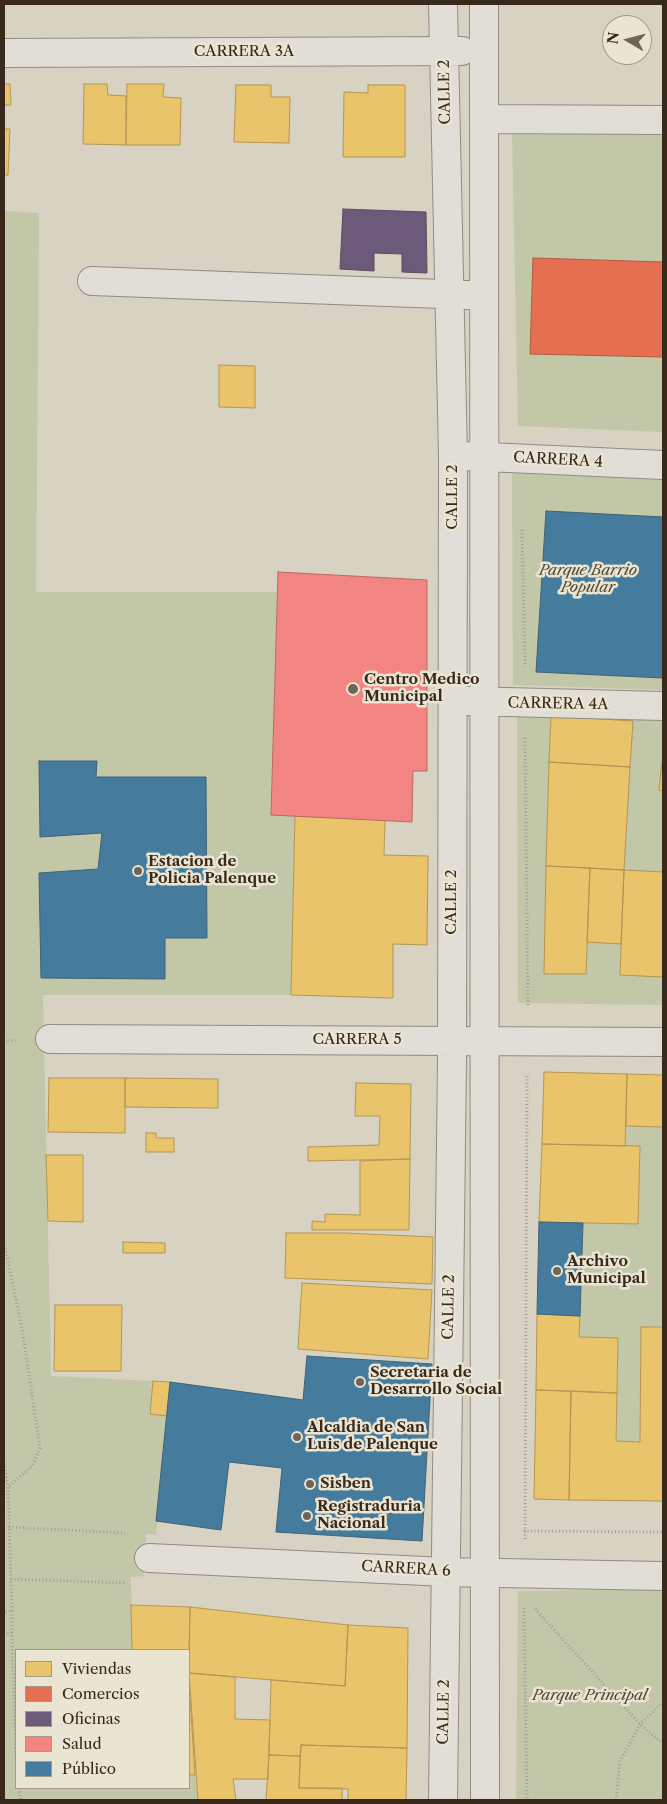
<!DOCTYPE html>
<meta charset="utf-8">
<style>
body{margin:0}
#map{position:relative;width:667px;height:1804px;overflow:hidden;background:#d7d2c2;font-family:"Libre Caslon Text",serif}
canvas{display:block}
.frame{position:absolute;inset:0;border:5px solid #39291c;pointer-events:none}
.legend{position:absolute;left:15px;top:1649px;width:175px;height:140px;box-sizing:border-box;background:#eae4d2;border:1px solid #a39989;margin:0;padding:6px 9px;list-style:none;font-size:15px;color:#39291c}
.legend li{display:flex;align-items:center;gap:10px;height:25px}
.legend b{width:25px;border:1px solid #a39989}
.north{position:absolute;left:602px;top:15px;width:50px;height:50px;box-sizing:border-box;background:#eae4d2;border:1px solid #a39989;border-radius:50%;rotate:278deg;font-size:14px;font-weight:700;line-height:20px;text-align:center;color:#39291c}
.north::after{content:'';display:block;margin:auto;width:18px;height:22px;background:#706456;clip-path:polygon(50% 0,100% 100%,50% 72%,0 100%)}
</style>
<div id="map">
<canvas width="667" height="1804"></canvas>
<div class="frame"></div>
<ul class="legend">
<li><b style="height:14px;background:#e9c46a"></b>Viviendas</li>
<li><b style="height:14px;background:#e76f51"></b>Comercios</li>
<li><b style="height:14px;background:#6d597a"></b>Oficinas</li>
<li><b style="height:14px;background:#f28482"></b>Salud</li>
<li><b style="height:14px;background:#457b9d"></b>Público</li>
</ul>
<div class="north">N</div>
</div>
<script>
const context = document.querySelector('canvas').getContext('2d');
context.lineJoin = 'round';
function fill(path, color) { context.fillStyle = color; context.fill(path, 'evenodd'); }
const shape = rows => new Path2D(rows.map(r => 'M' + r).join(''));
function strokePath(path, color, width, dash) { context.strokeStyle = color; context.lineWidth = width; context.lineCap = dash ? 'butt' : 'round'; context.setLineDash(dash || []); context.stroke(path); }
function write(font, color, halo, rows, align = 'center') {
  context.font = font + ' "Libre Caslon Text",serif'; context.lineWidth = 5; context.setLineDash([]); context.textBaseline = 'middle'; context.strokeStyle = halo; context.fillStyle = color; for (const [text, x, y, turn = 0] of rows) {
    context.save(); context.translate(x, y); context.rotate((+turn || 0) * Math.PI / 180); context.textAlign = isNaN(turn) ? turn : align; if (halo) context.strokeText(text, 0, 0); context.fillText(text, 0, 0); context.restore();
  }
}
fill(shape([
 [512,132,663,132,663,432,518,426],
 [4,211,39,213,36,592,277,592,271,814,295,815,291,995,43,995,51,1376,153,1381,150,1414,167,1416,156,1535,146,1534,144,1576,131,1577,132,1650,16,1650,16,1788,189,1788,189,1775,195,1775,198,1800,4,1800],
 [512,467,663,474,663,690,513,685],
 [517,710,663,714,663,1005,518,1003],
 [626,1126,663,1127,663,1327,641,1327,640,1442,616,1441,618,1338,579,1337,583,1223,638,1224,640,1146,625,1146],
 [663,1589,663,1800,516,1800,518,1591]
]), '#c1c7a7');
const homes = shape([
 [4,84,10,84,11,105,4,105,4,84],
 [84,84,107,84,108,95,126,96,126,145,83,144,84,84],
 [127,84,164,84,163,97,181,98,180,145,126,145,127,84],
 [236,85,271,85,271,97,290,97,289,143,234,142,236,85],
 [368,85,405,85,405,157,343,157,344,92,368,93,368,85],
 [4,129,10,129,8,175,4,175,4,129],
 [219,365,255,366,255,408,219,407,219,365],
 [551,716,633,721,630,767,549,762,551,716],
 [663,752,663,791,659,790,663,752],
 [549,762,630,767,624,870,546,866,549,762],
 [295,815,385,820,384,855,428,856,427,945,393,944,393,998,291,995,295,815],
 [546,866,590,868,586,974,544,974,546,866],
 [590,868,624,870,621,944,587,942,590,868],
 [624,870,663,872,663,977,620,975,624,870],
 [544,1072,627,1074,625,1146,542,1144,544,1072],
 [627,1074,663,1075,663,1127,626,1126,627,1074],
 [49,1078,125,1078,125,1133,48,1132,49,1078],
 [125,1078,218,1079,218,1108,125,1107,125,1078],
 [356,1083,411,1084,410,1159,308,1161,308,1147,379,1145,380,1116,355,1116,356,1083],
 [146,1133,156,1133,156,1138,174,1138,174,1152,146,1152,146,1133],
 [542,1144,640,1146,638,1224,539,1222,542,1144],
 [46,1155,83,1155,83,1222,48,1221,46,1155],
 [410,1159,409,1230,312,1230,312,1221,325,1222,325,1214,360,1215,360,1161,410,1159],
 [286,1233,345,1233,433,1237,432,1284,285,1278,286,1233],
 [123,1242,165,1243,165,1253,123,1253,123,1242],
 [302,1283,432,1290,428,1359,298,1349,302,1283],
 [55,1305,122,1305,121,1371,54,1371,55,1305],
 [537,1314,580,1316,579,1337,618,1338,617,1393,536,1390,537,1314],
 [641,1327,663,1327,663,1501,569,1500,571,1391,617,1393,616,1441,640,1442,641,1327],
 [153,1381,170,1382,167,1416,150,1414,153,1381],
 [536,1390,571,1391,569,1500,534,1499,536,1390],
 [131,1605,190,1607,189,1652,132,1650,131,1605],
 [190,1607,348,1625,345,1686,189,1673,190,1607],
 [348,1625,408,1628,407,1748,301,1745,300,1756,269,1755,271,1680,345,1686,348,1625],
 [189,1673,235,1677,235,1719,270,1720,268,1779,233,1779,236,1800,198,1800,189,1673],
 [189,1682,195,1775,189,1775,189,1682],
 [301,1745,407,1748,406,1800,348,1800,348,1789,299,1788,301,1745],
 [269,1755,300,1756,299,1788,342,1788,342,1800,266,1800,269,1755]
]);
fill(homes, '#e9c46a');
strokePath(homes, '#b49653', 1);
const shops = shape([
 [533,258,663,262,663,357,530,354,533,258]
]);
fill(shops, '#e76f51');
strokePath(shops, '#b35a41', 1);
const offices = shape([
 [343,209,426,212,427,273,402,272,402,254,374,253,374,271,340,269,343,209]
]);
fill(offices, '#6d597a');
strokePath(offices, '#5d4b5e', 1);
const health = shape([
 [278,572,427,580,427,771,413,771,412,822,271,815,278,572]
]);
fill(health, '#f28482');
strokePath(health, '#ba6963', 1);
const public = shape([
 [546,511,663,517,663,678,536,672,546,511],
 [39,761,97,761,96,777,206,777,207,938,165,938,165,979,41,978,39,873,98,869,102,833,40,837,39,761],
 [539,1222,583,1223,580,1316,537,1314,539,1222],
 [307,1356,432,1364,422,1541,276,1532,282,1468,229,1462,221,1530,156,1521,170,1382,303,1400,307,1356]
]);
fill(public, '#457b9d');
strokePath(public, '#416276', 1);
const minor = shape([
 [443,4,453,456,452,1060,443,1800],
 [484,4,485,1800],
 [4,53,462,51],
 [484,119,663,120],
 [92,281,468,295],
 [465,456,663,465],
 [467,701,663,706],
 [50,1039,663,1042],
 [149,1558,446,1572,663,1576]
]);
strokePath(minor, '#918c82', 30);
strokePath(shape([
 [522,530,525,667],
 [525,738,528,1007],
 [4,1041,16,1040],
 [4,1241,23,1334,40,1448,32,1466,8,1487],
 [4,1463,8,1487,12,1611,4,1612],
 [9,1527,125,1533],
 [524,1531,663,1532],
 [525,1539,527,1075],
 [11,1579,124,1583],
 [524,1608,527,1800],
 [535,1609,640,1724,663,1744],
 [12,1611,12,1633],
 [4,1634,12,1633,16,1759],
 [19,1788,21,1800],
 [616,1800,620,1761,640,1724,663,1702]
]), '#a4a098', 3, [1, 2.5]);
strokePath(minor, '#e0ded6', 28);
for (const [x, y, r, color] of [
 [353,689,6,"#706456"],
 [138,871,5,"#706456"],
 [557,1271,5,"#706456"],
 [360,1382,5,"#706456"],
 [297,1437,5,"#706456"],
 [310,1484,5,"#706456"],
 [307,1516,5,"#706456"]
]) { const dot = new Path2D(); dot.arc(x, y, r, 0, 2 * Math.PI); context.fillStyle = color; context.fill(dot); strokePath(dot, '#eae4d2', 2); }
write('15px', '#39291c', '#eae4d2', [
 ["CARRERA 3A",244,52],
 ["CALLE 2",445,92,-91],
 ["CARRERA 4",558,460,3],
 ["CALLE 2",453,497,-90],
 ["CARRERA 4A",558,704,1],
 ["CALLE 2",452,902,-90],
 ["CARRERA 5",357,1040],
 ["CALLE 2",449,1307,-89],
 ["CARRERA 6",406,1569,3],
 ["CALLE 2",444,1712,-89]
]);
write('italic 15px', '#514733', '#eae4d2', [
 ["Parque Barrio",588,571],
 ["Popular",588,588],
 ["Parque Principal",590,1696]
]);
write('bold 15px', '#39291c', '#eae4d2', [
 ["Centro Medico",364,680],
 ["Municipal",364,697],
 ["Estacion de",148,862],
 ["Policia Palenque",148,879],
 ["Archivo",567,1262],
 ["Municipal",567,1279],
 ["Secretaria de",370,1373],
 ["Desarrollo Social",370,1390],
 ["Alcaldia de San",307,1428],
 ["Luis de Palenque",307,1445],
 ["Sisben",320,1484],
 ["Registraduria",317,1507],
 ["Nacional",317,1524]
], 'left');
</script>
